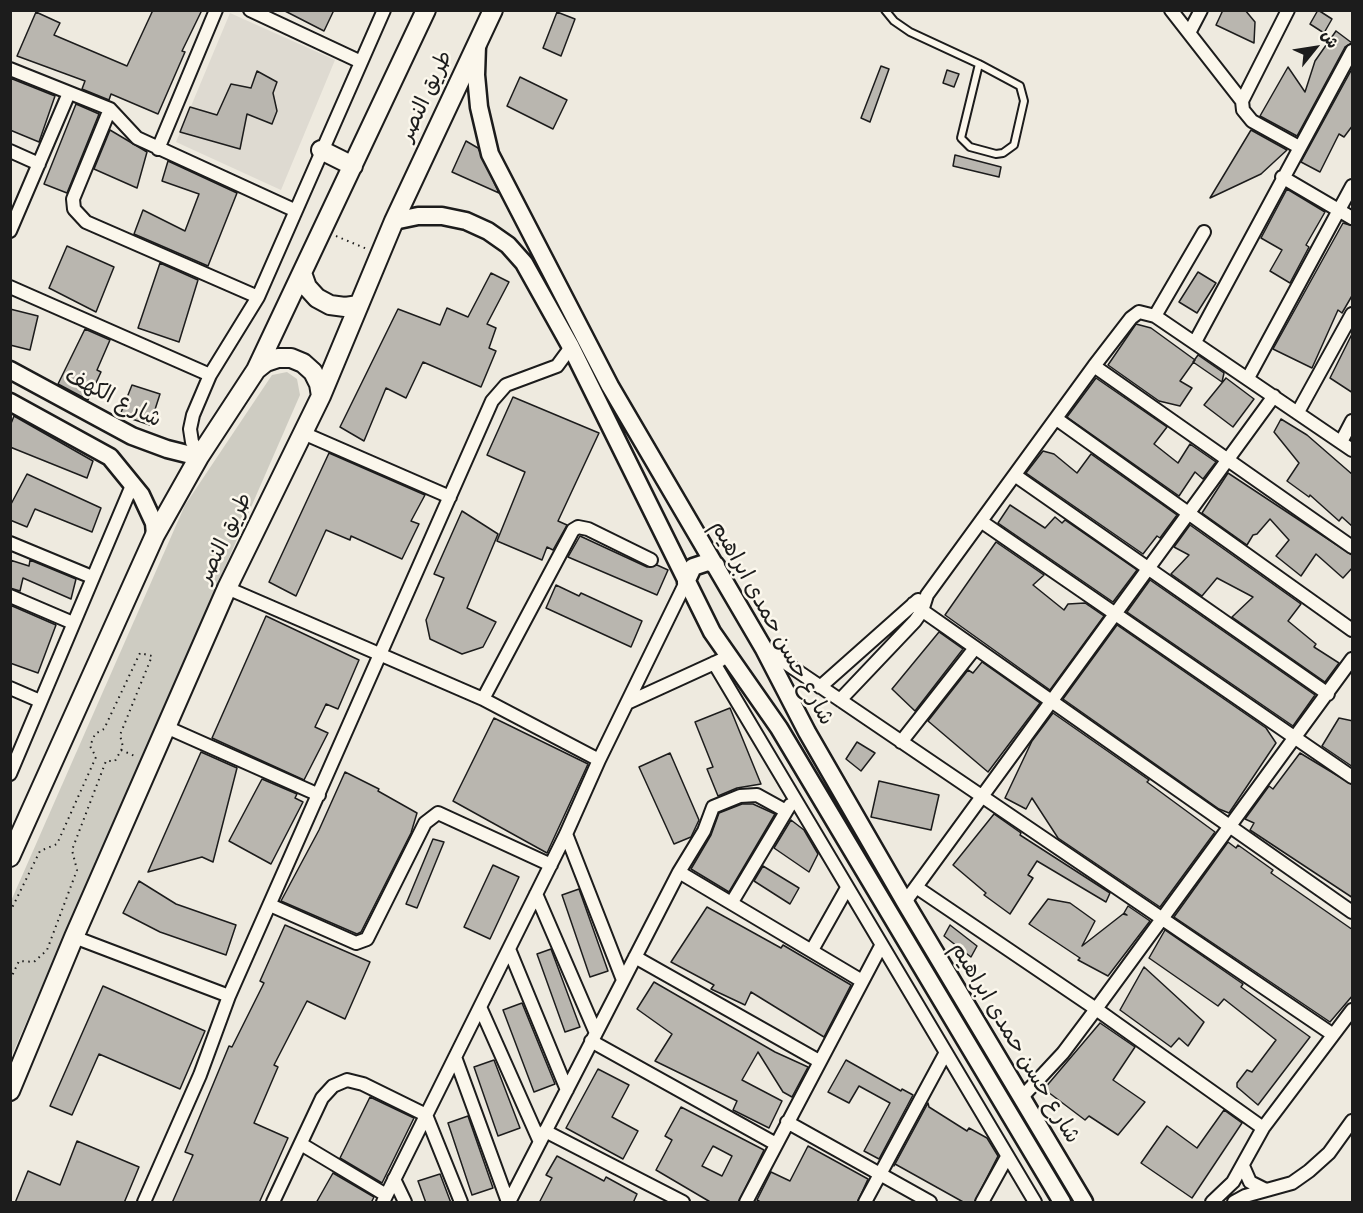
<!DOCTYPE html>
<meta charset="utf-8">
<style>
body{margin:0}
#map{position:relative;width:1363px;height:1213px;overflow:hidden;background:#eeeadf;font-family:"Patrick Hand","Playpen Sans Arabic",sans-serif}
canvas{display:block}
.frame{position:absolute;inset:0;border:12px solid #1c1c1c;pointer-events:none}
.north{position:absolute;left:1285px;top:18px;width:60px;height:60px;-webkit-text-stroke:4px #fbf7ec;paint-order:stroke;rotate:60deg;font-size:16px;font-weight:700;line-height:24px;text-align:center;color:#1c1c1c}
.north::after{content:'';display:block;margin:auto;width:21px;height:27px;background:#1c1c1c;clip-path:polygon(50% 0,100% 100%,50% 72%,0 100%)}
</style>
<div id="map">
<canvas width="1363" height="1213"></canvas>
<div class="frame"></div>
<div class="north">ش</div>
</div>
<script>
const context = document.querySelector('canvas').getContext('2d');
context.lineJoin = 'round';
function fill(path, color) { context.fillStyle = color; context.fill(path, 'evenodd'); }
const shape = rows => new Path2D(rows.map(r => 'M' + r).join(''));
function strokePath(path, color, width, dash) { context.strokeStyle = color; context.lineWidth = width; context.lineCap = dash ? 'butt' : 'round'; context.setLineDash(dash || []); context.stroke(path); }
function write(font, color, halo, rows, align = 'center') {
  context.font = font + ' "Patrick Hand","Playpen Sans Arabic",sans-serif'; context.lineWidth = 5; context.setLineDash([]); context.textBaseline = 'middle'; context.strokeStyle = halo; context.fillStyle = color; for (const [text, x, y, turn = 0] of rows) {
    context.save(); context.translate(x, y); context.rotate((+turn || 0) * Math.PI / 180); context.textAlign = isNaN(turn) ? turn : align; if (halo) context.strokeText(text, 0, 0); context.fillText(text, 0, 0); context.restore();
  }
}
fill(shape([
 [230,13,335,60,281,190,176,142]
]), '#dedad1');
fill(shape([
 [287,372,297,379,300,395,11,1057,11,901,185,505,272,375]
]), '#ceccc2');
const building = shape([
 [153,10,202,10,182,51,185,52,158,114,111,94,109,100,82,89,85,81,17,56,36,12,60,23,54,35,127,66,153,10],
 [283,10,334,10,324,31,283,10],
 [1223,10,1245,10,1255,22,1254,43,1216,25,1223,10],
 [1318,10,1332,19,1324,33,1310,24,1318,10],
 [557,12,575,19,561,56,543,48,557,12],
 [1336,31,1352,43,1345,47,1297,136,1260,116,1288,67,1305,92,1315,61,1336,31],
 [881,66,889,69,870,122,861,118,881,66],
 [1353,67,1353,125,1344,137,1339,134,1320,172,1301,162,1353,67],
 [947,70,959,74,954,87,943,83,947,70],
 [257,71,277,82,273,93,277,111,272,124,247,114,240,149,180,132,190,107,217,115,231,84,251,88,257,71],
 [520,77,567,100,553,129,507,106,520,77],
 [10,78,55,96,39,142,10,130,10,78],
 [76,104,99,114,67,193,44,184,76,104],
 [110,130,147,152,137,188,94,169,110,130],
 [1251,130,1287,150,1261,174,1210,198,1251,130],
 [466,141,478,148,499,193,452,172,466,141],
 [955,155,1001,167,999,177,953,166,955,155],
 [168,161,237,193,208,266,134,234,143,210,185,231,199,194,162,181,168,161],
 [1287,189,1325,212,1306,245,1309,247,1290,283,1270,271,1282,250,1261,238,1287,189],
 [1343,223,1353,226,1353,294,1342,313,1338,310,1312,368,1273,349,1343,223],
 [67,246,114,267,96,312,49,288,67,246],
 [160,263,198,280,179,342,138,328,160,263],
 [1198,272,1216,283,1197,313,1179,302,1198,272],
 [491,273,509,282,487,324,496,328,489,348,496,351,481,387,423,362,406,398,386,388,364,441,340,427,398,309,440,325,447,308,468,317,491,273],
 [10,309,38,316,30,350,10,345,10,309],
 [1136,324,1151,328,1195,360,1180,381,1192,388,1180,406,1159,401,1108,365,1136,324],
 [85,329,110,340,97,370,101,372,88,400,58,384,85,329],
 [1353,332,1353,393,1330,378,1353,332],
 [1198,355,1224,373,1222,382,1193,362,1198,355],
 [1096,378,1167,427,1154,444,1178,463,1190,444,1216,462,1203,479,1195,472,1179,496,1067,417,1096,378],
 [1226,378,1254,399,1233,427,1204,405,1226,378],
 [132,385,160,394,150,425,120,415,132,385],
 [513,397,599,433,558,521,567,525,553,550,547,547,542,560,497,541,525,472,487,455,513,397],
 [14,416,93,461,87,478,10,447,10,426,14,416],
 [1281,419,1307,435,1353,475,1353,527,1342,517,1339,521,1310,495,1309,497,1287,481,1299,463,1274,432,1281,419],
 [1043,451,1054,454,1077,473,1091,454,1177,515,1160,538,1157,536,1143,554,1026,473,1043,451],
 [329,453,425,495,411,521,419,524,402,559,351,536,350,540,326,530,296,596,269,582,329,453],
 [1228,473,1352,555,1353,567,1343,578,1316,554,1301,576,1276,556,1289,540,1270,519,1257,534,1253,535,1247,545,1202,513,1228,473],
 [27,474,101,508,92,532,35,509,27,527,10,520,10,506,27,474],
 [1010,505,1045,528,1055,517,1062,523,1065,520,1137,570,1113,602,998,523,1010,505],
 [462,511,498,534,467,608,496,622,483,647,462,654,430,639,426,620,444,578,434,574,462,511],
 [1190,525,1301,604,1288,621,1316,644,1314,647,1339,663,1325,682,1232,617,1253,597,1217,578,1202,596,1171,574,1189,555,1174,547,1190,525],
 [580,536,647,567,657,565,668,570,657,595,568,557,580,536],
 [996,542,1044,575,1033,585,1064,610,1068,604,1085,603,1104,616,1050,690,945,615,996,542],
 [10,560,29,566,30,560,76,579,71,599,23,578,20,591,10,588,10,560],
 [1150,580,1315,695,1293,726,1127,612,1150,580],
 [556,585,579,596,581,593,642,621,631,647,546,608,556,585],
 [10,605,56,625,38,673,10,663,10,605],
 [266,616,359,660,338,709,326,704,315,727,328,733,304,780,212,738,266,616],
 [1117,625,1266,728,1276,743,1229,813,1219,809,1063,699,1117,625],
 [939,632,963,649,915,711,892,689,939,632],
 [982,662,1040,703,988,772,928,721,968,670,973,673,982,662],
 [730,708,761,784,737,788,718,796,707,769,713,767,695,722,730,708],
 [1053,713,1149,780,1147,782,1215,832,1160,907,1058,838,1032,798,1026,809,1005,798,1032,741,1053,713],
 [494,718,588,764,547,853,453,801,494,718],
 [1339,718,1353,721,1353,767,1322,746,1339,718],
 [857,742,875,753,861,771,846,759,857,742],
 [201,752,237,768,213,862,202,857,148,872,201,752],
 [670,753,699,820,691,837,674,844,639,767,670,753],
 [1300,753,1353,785,1353,898,1250,830,1254,823,1245,819,1269,786,1273,789,1300,753],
 [345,772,379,789,378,791,417,813,411,833,361,932,357,934,281,901,319,830,345,772],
 [262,779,297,794,295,798,303,802,271,864,229,841,262,779],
 [879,781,939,795,931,830,871,817,879,781],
 [742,804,753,804,775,814,729,892,691,869,711,835,719,813,742,804],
 [994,814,1021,833,1020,835,1110,893,1106,902,1037,861,1028,875,1033,878,1010,914,984,895,986,893,953,865,994,814],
 [791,820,804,830,818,854,809,872,774,848,791,820],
 [433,839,444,842,417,908,406,904,433,839],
 [1228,842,1236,848,1238,845,1273,870,1271,873,1353,930,1353,995,1330,1022,1174,917,1228,842],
 [493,865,519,877,490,939,464,927,493,865],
 [763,866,799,888,790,904,754,881,763,866],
 [139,881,176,904,236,925,226,955,160,932,123,913,139,881],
 [579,889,608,971,590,977,562,895,579,889],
 [1048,899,1070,903,1095,921,1082,946,1123,914,1127,915,1124,913,1128,906,1150,921,1108,976,1078,960,1080,958,1029,924,1048,899],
 [707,907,781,948,783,945,851,985,824,1037,751,992,745,1005,711,989,714,985,671,962,707,907],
 [285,925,370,962,345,1019,307,1001,274,1065,278,1067,254,1123,288,1138,259,1203,172,1203,193,1155,185,1152,229,1046,232,1047,264,983,260,981,285,925],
 [950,925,977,946,971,957,944,936,950,925],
 [1165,930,1243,984,1241,987,1310,1037,1258,1105,1237,1087,1237,1083,1247,1070,1252,1072,1276,1040,1224,999,1218,1006,1149,958,1165,930],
 [551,949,580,1027,565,1032,537,954,551,949],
 [1144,967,1204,1022,1188,1046,1179,1038,1171,1047,1120,1010,1144,967],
 [654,982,775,1052,808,1067,792,1097,783,1092,758,1052,742,1080,782,1101,769,1128,733,1110,737,1101,655,1061,672,1034,637,1009,654,982],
 [103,986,205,1031,180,1089,99,1054,72,1115,50,1106,103,986],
 [522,1003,555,1084,534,1092,503,1010,522,1003],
 [1100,1023,1135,1047,1113,1080,1145,1102,1118,1135,1089,1116,1085,1120,1044,1089,1100,1023],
 [494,1060,520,1128,498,1136,474,1067,494,1060],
 [846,1060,901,1091,902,1089,913,1095,879,1159,864,1151,890,1103,859,1086,849,1103,828,1092,846,1060],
 [598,1069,629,1085,612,1117,638,1131,623,1159,566,1128,598,1069],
 [370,1097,414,1118,382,1183,340,1158,370,1097],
 [928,1103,929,1107,967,1131,969,1128,987,1138,998,1156,974,1203,965,1203,895,1164,894,1166,928,1103],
 [681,1107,764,1150,738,1203,712,1203,656,1170,672,1140,665,1136,681,1107],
 [713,1146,732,1156,722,1176,702,1166,713,1146],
 [1224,1110,1242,1123,1192,1198,1141,1163,1167,1126,1197,1148,1224,1110],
 [468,1116,493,1188,472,1195,448,1123,468,1116],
 [77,1141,139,1167,124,1203,15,1203,28,1171,60,1185,77,1141],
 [808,1146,868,1179,857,1203,762,1203,757,1200,771,1172,790,1181,808,1146],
 [557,1156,604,1181,606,1177,637,1194,633,1203,539,1203,552,1178,546,1175,557,1156],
 [333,1173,374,1197,371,1203,316,1203,333,1173],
 [440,1174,451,1203,426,1203,418,1181,440,1174]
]);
fill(building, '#b9b6af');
strokePath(building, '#1c1c1c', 1.5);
const service = shape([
 [885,10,894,21,910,32,979,64,1020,86,1024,101,1014,145,1003,153,996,154,970,147,961,138,979,64]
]);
const minor = shape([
 [250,10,361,62],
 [1171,10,1242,101,1288,10],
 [1189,33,1201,10],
 [10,69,110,109,137,138,294,210],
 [1242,101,1243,110,1252,121,1299,147],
 [110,109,73,199,74,209,86,222,258,297],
 [158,149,216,10],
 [10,151,39,164],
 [1282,177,1352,218],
 [10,231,69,93],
 [10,287,210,375],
 [1155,316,1204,232],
 [1195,342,1352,51],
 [1094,366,1352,547],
 [1248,378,1352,186],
 [1298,412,1352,314],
 [1058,420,1352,630],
 [303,433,450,497],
 [1341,442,1352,421],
 [200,455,192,442,190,429,193,415,210,375,258,297,384,10],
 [1016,476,1328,694],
 [982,522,1352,777],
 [10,543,92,577],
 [227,588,483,699,599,760],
 [10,596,73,623],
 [913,604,1352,912],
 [765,649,1332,1034],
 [714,663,1035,1202],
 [820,687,918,600],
 [10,688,40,701],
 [483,699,573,530,578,527,588,529,651,560],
 [840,700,915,621,922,611,927,595,1094,366,1131,318,1139,312,1155,316,1352,450],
 [627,703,721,660],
 [166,727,319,795],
 [901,742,975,648],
 [10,774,133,483],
 [566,834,623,980],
 [679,872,862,981],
 [916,887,1096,1009,1263,1128],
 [536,894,596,1033],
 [732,902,790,805],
 [905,902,1274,396],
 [270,905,356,943,367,939,425,823,438,813,551,865],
 [74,937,229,996],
 [509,949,567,1090],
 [812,950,847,888],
 [635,957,819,1061],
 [480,1007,540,1142],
 [591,1041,776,1144],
 [455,1057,508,1202],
 [1022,1097,1063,1053,1096,1009,1352,659],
 [787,1122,930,1202],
 [545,1131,683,1202],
 [301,1144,386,1195],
 [1243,1166,1250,1182,1266,1190],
 [394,1179,405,1202],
 [144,1202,200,1075,229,996,492,401,506,385,557,366,571,347],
 [273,1202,322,1098,333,1086,347,1080,363,1084,426,1115,461,1202],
 [383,1202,566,834,599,760,686,582],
 [509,1202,679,872,704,831,713,807,740,796,757,795,786,811],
 [746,1202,881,946],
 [865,1202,945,1054],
 [982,1202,1007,1157],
 [1212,1202,1233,1182,1263,1128,1352,1010],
 [1234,1202,1245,1196,1292,1183,1309,1171,1329,1153,1352,1121]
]);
const secondary = shape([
 [477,45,476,75,479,107,490,154,610,386,764,649,807,732,905,902,1084,1202],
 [394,221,418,216,442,216,466,221,488,231,508,245,524,263,571,347,712,632,779,728,1062,1202],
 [10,370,132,436,167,449,199,457],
 [10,402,110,457,141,495,154,523,155,535],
 [686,582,693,567,708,562,716,565]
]);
const primary = shape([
 [321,150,353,166],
 [302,273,307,287,317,298,330,305,345,307,359,305],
 [256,370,266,362,278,358,291,358,303,363,313,372,319,384,321,396],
 [10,857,155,535,199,457,256,370,426,10],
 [10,1091,74,937,227,588,321,396,394,221,493,10]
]);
strokePath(service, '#1c1c1c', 10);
strokePath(minor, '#1c1c1c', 16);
strokePath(secondary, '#1c1c1c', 21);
strokePath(primary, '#1c1c1c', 22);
strokePath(shape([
 [336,236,367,249],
 [121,750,137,757],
 [10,912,40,851,57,844,96,757,90,746,95,734,104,729,140,653,152,656,120,735,123,747,115,761,106,761,72,850,77,870,47,950,34,962,19,961,10,980]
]), '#1c1c1c', 2, [1.5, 4.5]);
strokePath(service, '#fbf7ec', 6);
strokePath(minor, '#fbf7ec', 12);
strokePath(secondary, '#fbf7ec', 16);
strokePath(primary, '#fbf7ec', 18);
write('22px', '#1c1c1c', '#fbf7ec', [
 ["طريق النصر",426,96,-65],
 ["شارع الكهف",113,398,27],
 ["طريق النصر",225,538,-64],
 ["شارع حسن حمدى ابراهيم",772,623,61],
 ["شارع حسن حمدى ابراهيم",1015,1043,59]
]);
</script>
